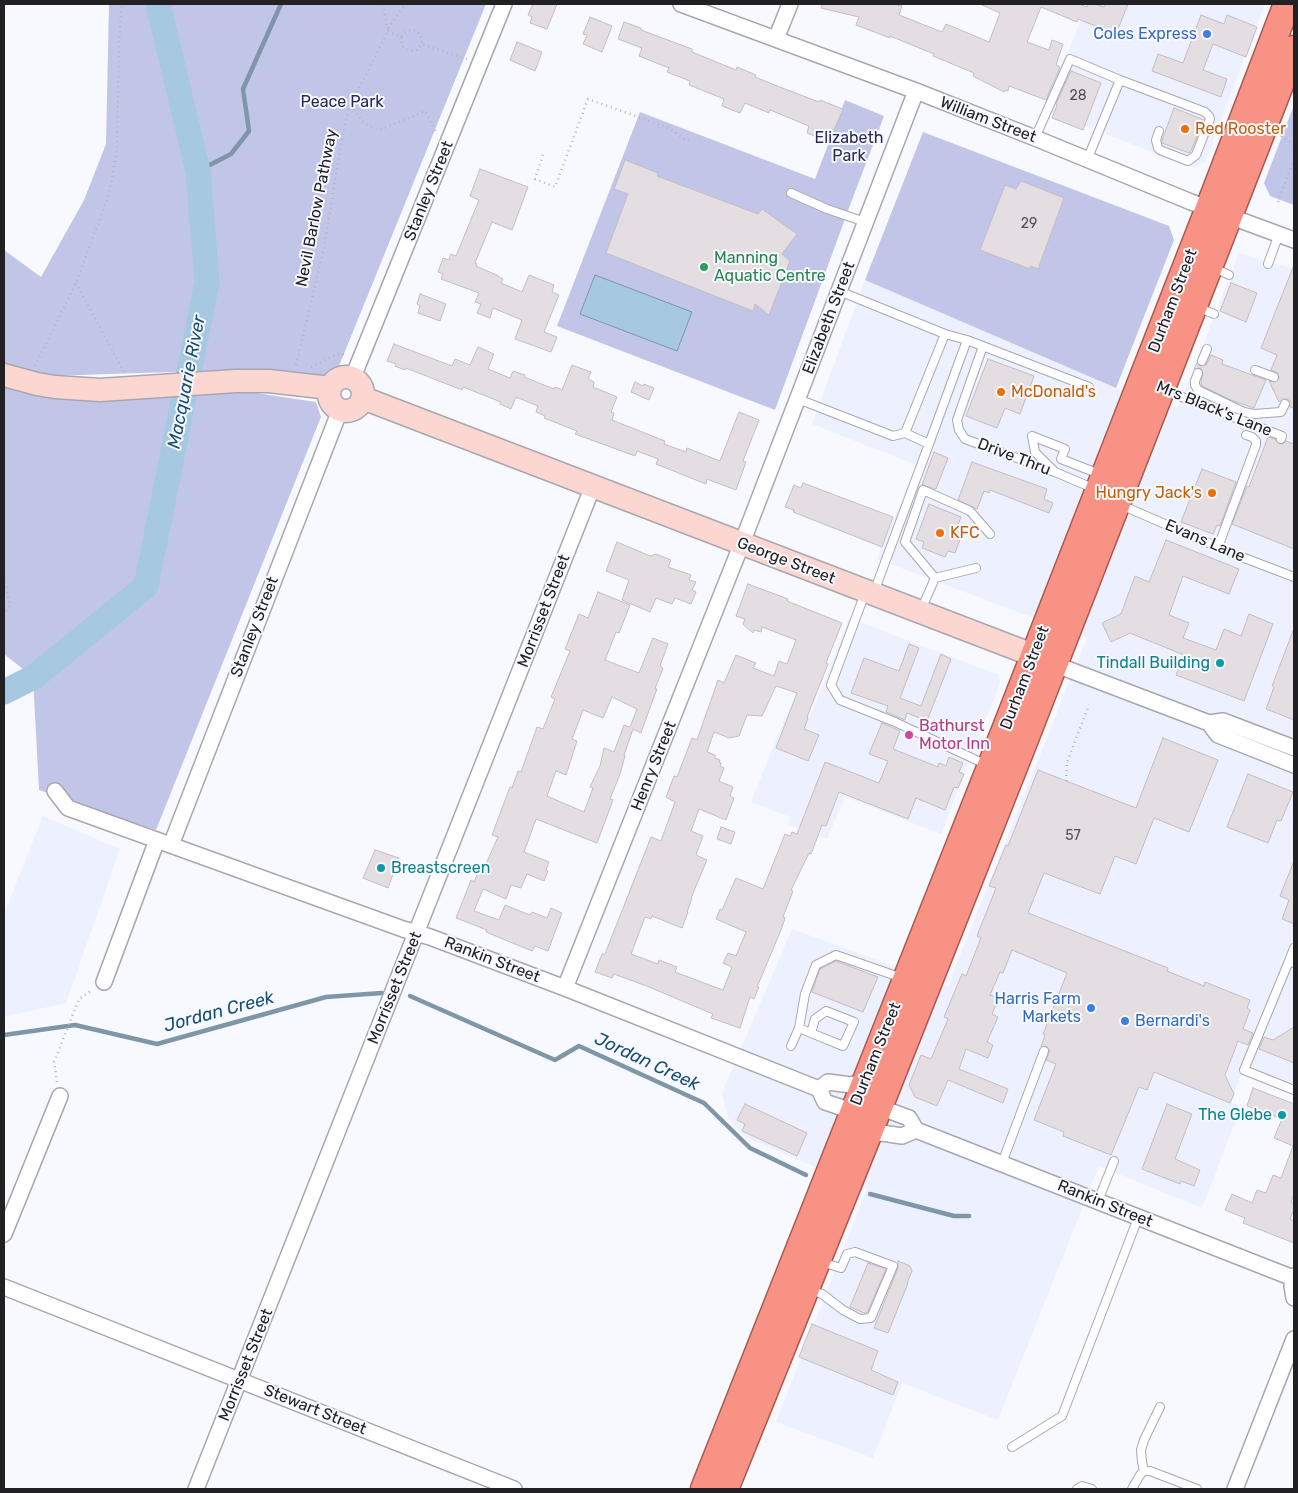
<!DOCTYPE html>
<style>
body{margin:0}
#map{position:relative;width:1298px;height:1493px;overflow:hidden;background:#f8f9ff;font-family:Rubik,sans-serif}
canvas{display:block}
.frame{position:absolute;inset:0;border:5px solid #212124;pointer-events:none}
</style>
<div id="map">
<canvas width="1298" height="1493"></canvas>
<div class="frame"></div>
</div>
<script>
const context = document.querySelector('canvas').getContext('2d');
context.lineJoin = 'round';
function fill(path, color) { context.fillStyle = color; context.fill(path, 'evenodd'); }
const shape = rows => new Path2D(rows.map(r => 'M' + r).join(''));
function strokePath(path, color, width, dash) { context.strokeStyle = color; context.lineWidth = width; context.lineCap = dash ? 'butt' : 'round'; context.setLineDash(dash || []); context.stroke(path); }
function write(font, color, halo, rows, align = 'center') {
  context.font = font + ' Rubik,sans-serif'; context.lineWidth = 4; context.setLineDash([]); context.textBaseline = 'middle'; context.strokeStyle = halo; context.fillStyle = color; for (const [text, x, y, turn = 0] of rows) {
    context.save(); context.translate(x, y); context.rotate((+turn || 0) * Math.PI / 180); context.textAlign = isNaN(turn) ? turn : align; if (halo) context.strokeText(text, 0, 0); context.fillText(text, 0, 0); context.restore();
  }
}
fill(shape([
 [1039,4,1265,4,1205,162,1194,168,1046,111,1081,19],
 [1239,253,1294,269,1294,1095,1241,1074,1231,1103,1241,1107,1202,1208,1099,1166,998,1420,902,1383,873,1458,776,1422,867,1189,745,1137,728,1118,722,1093,792,929,948,986,1087,638,877,559,916,465,812,424,865,280,1116,388,1178,408],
 [849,618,999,675,1000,683,941,834,845,797,827,839,788,824,790,817,751,802,789,708,811,715],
 [43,816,120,849,66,1003,4,1017,4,914]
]), '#edf0ff');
fill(shape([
 [109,4,486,4,335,376,331,373,323,378,234,370,48,376,4,367,4,250,41,277,84,200,106,144],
 [845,100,884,116,849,208,775,410,557,326,640,112,815,179],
 [1294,105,1294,205,1270,196,1264,183],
 [923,132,1169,226,1174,240,1116,388,865,280],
 [4,385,236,390,316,402,321,417,156,830,39,790,33,677,4,654]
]), '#c1c6e8');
const water = shape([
 [595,275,692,312,677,351,580,314,595,275]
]);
fill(water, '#a6c8e1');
strokePath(water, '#7e96a8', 1);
strokePath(shape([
 [198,171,231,154,249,131,243,89,281,4],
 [410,996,555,1060,579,1046,704,1103,750,1148,806,1175],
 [4,1035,75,1025,157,1044,326,997,382,993],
 [870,1194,954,1216,969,1216]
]), '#7e96a8', 4.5);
strokePath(shape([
 [4,692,34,677,146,586,207,282,198,171,158,4]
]), '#a6c8e1', 25);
const building = shape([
 [533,4,557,4,547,29,530,23,532,17,528,15,533,4],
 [822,4,895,4,902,6,899,15,942,32,946,24,989,42,1000,13,980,4,1079,4,1087,7,1088,4,1095,4,1104,7,1106,4,1128,4,1116,34,1078,19,1077,22,1041,7,1027,42,1049,50,1052,40,1063,44,1056,65,1060,67,1046,100,1009,86,1008,91,1005,90,1004,92,973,76,974,73,933,56,934,54,890,36,890,38,856,25,859,17,821,8,822,4],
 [1201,15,1224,24,1227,15,1257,27,1246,57,1213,44,1203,70,1227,79,1221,97,1152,71,1158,54,1183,63,1201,15],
 [590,17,612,26,602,52,583,44,587,35,583,34,590,17],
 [624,22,641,28,641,30,692,49,692,52,736,70,737,67,756,75,755,77,785,89,819,102,820,100,843,109,834,130,832,129,827,141,807,133,809,126,770,110,769,113,745,103,740,113,722,106,724,99,689,85,690,81,667,72,669,68,639,56,642,48,618,39,624,22],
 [517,42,542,52,535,71,510,60,517,42],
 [1071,71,1101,83,1083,130,1052,118,1057,105,1056,104,1071,71],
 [1174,108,1204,120,1191,151,1189,153,1162,143,1162,140,1174,108],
 [625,160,658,173,657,176,758,214,762,209,797,234,782,254,790,261,769,315,755,304,753,311,606,253,628,194,614,189,625,160],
 [480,169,528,187,512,230,492,222,475,263,477,264,476,266,499,276,499,277,503,279,501,283,522,292,529,275,554,285,552,292,559,295,544,332,557,337,551,352,515,339,522,320,493,308,490,318,477,313,481,304,475,302,479,293,441,279,443,274,438,272,443,258,449,260,451,254,456,256,479,200,470,196,480,169],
 [1021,181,1064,198,1038,269,1031,266,1030,269,980,250,1005,185,1016,189,1021,181],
 [1294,265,1294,408,1290,407,1290,401,1287,399,1282,399,1279,402,1269,381,1275,382,1279,378,1278,373,1271,370,1277,355,1261,348,1294,265],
 [1231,283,1257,293,1246,322,1220,311,1231,283],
 [420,294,446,304,440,321,418,313,420,306,417,304,420,294],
 [394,344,452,366,455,359,470,365,478,347,494,354,488,369,510,378,513,371,525,375,524,377,554,389,555,387,562,390,572,365,591,372,588,379,594,382,593,387,617,397,611,412,614,413,612,420,665,441,664,444,686,452,687,448,720,461,739,412,759,420,743,461,746,462,736,490,707,479,706,484,656,464,658,459,637,451,635,456,575,434,577,431,544,418,545,416,536,412,538,406,516,397,511,409,500,404,501,402,463,387,462,390,406,368,405,370,395,366,396,364,387,361,394,344],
 [1211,355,1223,360,1222,364,1266,380,1254,408,1231,400,1202,386,1201,382,1203,372,1200,368,1194,369,1197,363,1200,366,1206,365,1211,355],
 [988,359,1034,376,1020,414,1005,408,997,428,966,416,988,359],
 [635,382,643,386,644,384,654,388,649,400,631,392,635,382],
 [1268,437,1275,439,1277,442,1280,444,1284,443,1286,441,1294,444,1294,549,1232,524,1247,486,1249,487,1268,437],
 [934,452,948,458,936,489,922,485,934,452],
 [972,462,1047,489,1044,499,1053,503,1049,513,990,490,989,493,984,491,977,509,958,500,972,462],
 [1202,469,1236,482,1220,526,1217,525,1213,534,1181,522,1202,469],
 [803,483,893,517,882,547,793,512,794,510,785,507,794,485,801,488,803,483],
 [929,504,961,517,958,525,964,528,955,553,948,551,945,557,922,548,924,542,916,539,929,504],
 [1166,540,1239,569,1229,594,1183,576,1169,615,1189,623,1183,638,1216,650,1224,629,1241,636,1249,614,1273,624,1244,701,1176,675,1184,655,1130,633,1111,642,1102,623,1121,614,1135,576,1149,582,1166,540],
 [617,542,650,556,656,554,671,560,668,567,691,575,689,580,696,582,692,590,696,592,691,604,675,598,672,604,656,598,650,612,622,600,629,580,606,571,617,542],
 [748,584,788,599,787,601,842,623,826,663,828,664,807,717,808,718,804,729,819,735,808,761,776,748,797,693,776,686,762,716,747,715,739,736,729,738,714,732,707,752,715,755,715,758,720,760,719,762,721,763,720,766,724,768,719,781,733,787,730,796,734,798,726,820,699,809,691,831,703,836,696,855,707,860,691,898,692,898,687,912,688,912,682,928,652,916,651,919,645,917,631,954,658,964,659,960,677,967,675,972,723,990,732,967,723,963,728,953,736,956,746,932,716,919,720,909,722,910,736,878,763,889,785,834,790,836,792,832,797,834,825,762,879,783,888,761,869,754,882,723,900,731,893,749,938,767,939,763,946,766,949,757,963,763,959,772,964,774,958,788,954,787,945,810,916,798,908,819,839,792,826,826,822,825,811,854,809,853,791,890,793,891,783,917,785,918,781,930,757,987,759,987,754,999,750,997,740,1028,711,1018,713,1014,649,987,614,974,612,978,595,972,602,954,605,954,651,837,661,841,675,802,666,797,674,776,677,777,692,738,697,740,718,680,724,683,736,655,756,663,753,668,774,676,779,661,787,664,796,640,762,627,761,632,754,630,753,633,743,624,745,619,736,616,748,584],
 [598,592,630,605,619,633,616,632,605,660,639,673,653,638,668,644,660,666,663,668,655,689,657,689,648,713,641,733,633,729,624,755,625,756,620,774,610,799,613,800,597,843,536,819,524,852,549,862,546,870,548,871,544,881,527,874,521,888,511,885,506,899,483,889,474,911,499,920,505,905,530,915,532,912,547,918,551,908,562,913,548,951,535,946,532,951,486,932,487,930,456,918,471,880,474,882,481,865,485,866,498,837,492,835,510,787,512,788,518,771,521,772,537,727,543,729,555,699,551,697,570,651,565,649,579,614,588,618,598,592],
 [612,697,637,709,630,727,624,725,614,752,604,748,600,766,590,787,593,788,584,812,547,796,556,771,566,775,577,741,572,739,583,710,603,718,612,697],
 [1293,631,1294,631,1294,720,1266,709,1274,687,1272,686,1293,631],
 [909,644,919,648,900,698,921,706,941,654,951,659,927,721,907,713,905,720,886,712,888,706,851,693,864,658,899,671,909,644],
 [1163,738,1218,760,1189,832,1154,818,1136,864,1115,856,1100,894,1044,873,1028,913,1168,968,1167,971,1204,986,1205,982,1250,1000,1247,1008,1250,1010,1243,1029,1253,1033,1248,1045,1238,1041,1225,1075,1234,1094,1230,1103,1154,1072,1147,1090,1139,1087,1111,1155,1063,1136,1064,1132,1034,1120,1056,1064,1046,1060,1050,1051,1046,1046,1041,1047,1045,1035,1043,1034,1067,973,1012,950,1003,973,1000,972,990,995,999,998,992,1014,998,1017,987,1042,993,1045,988,1058,966,1049,959,1069,1008,1089,1003,1103,948,1080,937,1106,915,1097,909,1085,921,1055,931,1059,948,1019,944,1017,962,974,966,976,981,938,977,936,996,888,989,886,1006,845,1008,846,1038,770,1136,808,1163,738],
 [1248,774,1293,792,1281,821,1277,820,1268,843,1227,827,1248,774],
 [721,827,735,832,731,844,717,839,721,827],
 [375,850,399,858,388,888,363,878,375,850],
 [1294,861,1294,924,1282,919,1289,900,1280,896,1294,861],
 [836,961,878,977,863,1012,812,992,820,969,836,961],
 [1294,1027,1294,1063,1259,1049,1264,1037,1273,1040,1294,1027],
 [1253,1088,1294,1104,1294,1194,1291,1202,1294,1204,1294,1209,1290,1219,1294,1221,1294,1243,1243,1223,1245,1218,1225,1210,1232,1194,1252,1203,1257,1190,1266,1193,1273,1175,1281,1178,1293,1146,1274,1138,1282,1119,1247,1106,1253,1088],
 [745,1104,807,1133,797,1156,742,1131,745,1124,737,1120,745,1104],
 [1167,1104,1192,1114,1175,1159,1200,1170,1194,1186,1181,1181,1180,1184,1142,1169,1167,1104],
 [898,1261,910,1266,912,1271,907,1283,908,1283,888,1333,874,1328,898,1268,898,1261],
 [868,1263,886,1269,867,1313,864,1313,850,1307,868,1263],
 [812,1324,878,1351,871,1370,898,1382,893,1395,799,1357,812,1324]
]);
fill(building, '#e4dde2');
strokePath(building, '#c4bdc2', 1);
const service = shape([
 [1035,138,1070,59,1120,80,1205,112,1209,116,1210,119,1196,155,1188,161,1160,150,1158,148,1156,140,1159,131],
 [1087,160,1120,80],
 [791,193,827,209,865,222],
 [1268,264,1279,234],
 [1212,267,1229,275],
 [839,291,945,334,967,340,1089,387],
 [1197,307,1214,314],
 [983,346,957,420,959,430,965,439,1055,472,1095,489],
 [1202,361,1207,349],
 [1255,370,1274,377],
 [1198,373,1195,381,1195,385,1198,390,1244,412,1254,414,1281,412,1285,404],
 [1164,390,1282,436,1281,439],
 [798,399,893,436,905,433,929,444,967,340],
 [905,433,945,334],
 [1054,471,1035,452,1032,436,1065,449,1061,459,1102,475],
 [1121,505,1234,554,1294,577],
 [1218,547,1256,445,1256,441,1252,437,1246,435],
 [935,578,905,542,923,490,970,511,990,534],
 [874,592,929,444],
 [865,593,831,685,840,700,895,722,987,765],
 [921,610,935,578,976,568],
 [1294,948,1289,961,1294,963],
 [1289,961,1244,1070,1294,1090],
 [799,1028,811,1033,843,1046,854,1022,826,1011,815,1019,811,1033],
 [791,1046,799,1028,805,994,816,965,836,955,902,978],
 [1002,1163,1044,1051],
 [1098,1201,1114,1161],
 [811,1290,822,1294,843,1310,860,1319,871,1318,893,1266,855,1252,847,1254,841,1268,821,1262],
 [1012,1447,1062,1416,1138,1218],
 [1144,1471,1142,1462,1141,1450,1144,1440,1160,1407],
 [1077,1489,1082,1486,1092,1489],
 [1132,1489,1140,1475,1144,1471,1150,1471,1197,1489]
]);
const minor = shape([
 [681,4,916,91,1035,138,1191,202,1294,240],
 [776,39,790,4],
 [353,377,504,4],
 [1054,664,1209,723,1218,735,1294,765],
 [1209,723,1223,721,1294,748],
 [55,791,68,808,403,929,430,937,565,988,819,1089,825,1102,837,1106,854,1112,879,1107,909,1118,916,1130,1293,1278],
 [171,845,340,410],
 [104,982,157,840],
 [565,988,742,543,916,91],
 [819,1089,828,1082,851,1085,866,1081],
 [868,1135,882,1133,902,1136,916,1130],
 [4,1234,60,1096],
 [1294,1276,1292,1286,1294,1298],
 [4,1287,514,1489],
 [196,1489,593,486],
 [1235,1489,1294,1339]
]);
const secondary = shape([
 [4,375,37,384,55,387,100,390,236,381,269,381,330,388],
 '329 394a17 17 0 1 1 34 0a17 17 0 1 1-34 0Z',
 [363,398,1051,662]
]);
const trunk = shape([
 [704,1489,1007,725,1209,208,1287,4],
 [725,1489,866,1140,1020,752,1294,49]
]);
strokePath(service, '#a7a8af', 10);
strokePath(minor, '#a7a8af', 18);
strokePath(secondary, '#a7a8af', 25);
strokePath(trunk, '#ab594f', 29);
strokePath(shape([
 [388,28,406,4],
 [388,31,401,37,406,31,415,30,421,36,422,44],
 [401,37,402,46,409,51,417,50,422,44,467,59],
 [350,106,365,124,380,130,425,111,437,134],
 [1281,136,1294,144],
 [543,155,535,179,555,187,588,99,669,128,684,139,691,141],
 [1278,202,1294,158],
 [76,283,124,372],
 [296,365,324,248,343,132,350,106,388,31,383,4],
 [35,366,76,283,109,195,117,148,119,40,122,4],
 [311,367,340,353,347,355],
 [4,577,10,605,4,613],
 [1066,781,1067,762,1089,705],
 [57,1082,54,1062,79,999,92,990]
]), '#b4b5ba', 2.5, [1, 4]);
strokePath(service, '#fff', 8);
strokePath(minor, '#fff', 15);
strokePath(secondary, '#fcd6d1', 22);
strokePath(trunk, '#f89284', 26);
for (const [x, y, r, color] of [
 [1207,34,5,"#3f7fe0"],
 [1185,129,5,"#e8710a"],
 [704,267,5,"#2e9e5b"],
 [1001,392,5,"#e8710a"],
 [1212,493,5,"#e8710a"],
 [940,533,5,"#e8710a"],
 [1220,663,5,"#0f9aa8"],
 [909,735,5,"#d1479c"],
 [381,868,5,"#0f9aa8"],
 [1091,1008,5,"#3f7fe0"],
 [1125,1021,5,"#3f7fe0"],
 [1282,1115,5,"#0f9aa8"]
]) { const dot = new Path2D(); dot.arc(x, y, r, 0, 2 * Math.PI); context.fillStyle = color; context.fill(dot); strokePath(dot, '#f8f9ff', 2); }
write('14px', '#525054', null, [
 ["28",1078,96],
 ["29",1029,224],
 ["57",1073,836]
]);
write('16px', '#366cbe', '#f8f9ff', [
 ["Coles Express",1197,34],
 ["Harris Farm",1081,999],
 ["Markets",1081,1017],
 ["Bernardi's",1135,1021,"left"]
], 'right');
write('16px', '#272856', '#f8f9ff', [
 ["Peace Park",342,102],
 ["Elizabeth",849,138],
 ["Park",849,156]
]);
write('16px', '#212124', '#f8f9ff', [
 ["William Street",988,120,21],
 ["Stanley Street",429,191,-68],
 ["Nevil Barlow Pathway",317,208,-79],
 ["Durham Street",1173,301,-69],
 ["Elizabeth Street",829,318,-69],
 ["Mrs Black's Lane",1214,409,22],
 ["Drive Thru",1014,457,21],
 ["Evans Lane",1205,541,23],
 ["George Street",786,561,21],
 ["Morrisset Street",544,611,-69],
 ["Stanley Street",255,627,-69],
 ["Durham Street",1025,678,-69],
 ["Henry Street",654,766,-68],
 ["Rankin Street",492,960,21],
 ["Morrisset Street",395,988,-68],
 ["Durham Street",876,1054,-68],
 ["Rankin Street",1105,1204,22],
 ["Morrisset Street",246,1365,-68],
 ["Stewart Street",315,1410,22]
]);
write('16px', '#c56008', '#f8f9ff', [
 ["Red Rooster",1195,129],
 ["McDonald's",1011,392],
 ["Hungry Jack's",1202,493,"right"],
 ["KFC",950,533]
], 'left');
write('16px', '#27864d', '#f8f9ff', [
 ["Manning",714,258],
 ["Aquatic Centre",714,276]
], 'left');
write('16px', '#0d838f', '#f8f9ff', [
 ["Tindall Building",1210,663],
 ["Breastscreen",391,868,"left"],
 ["The Glebe",1272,1115]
], 'right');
write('16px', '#b23c85', '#f8f9ff', [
 ["Bathurst",919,726],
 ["Motor Inn",919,744]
], 'left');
write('italic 18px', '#164f71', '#f8f9ff', [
 ["Macquarie River",187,382,-79],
 ["Jordan Creek",219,1012,-15],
 ["Jordan Creek",647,1062,25]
]);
</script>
